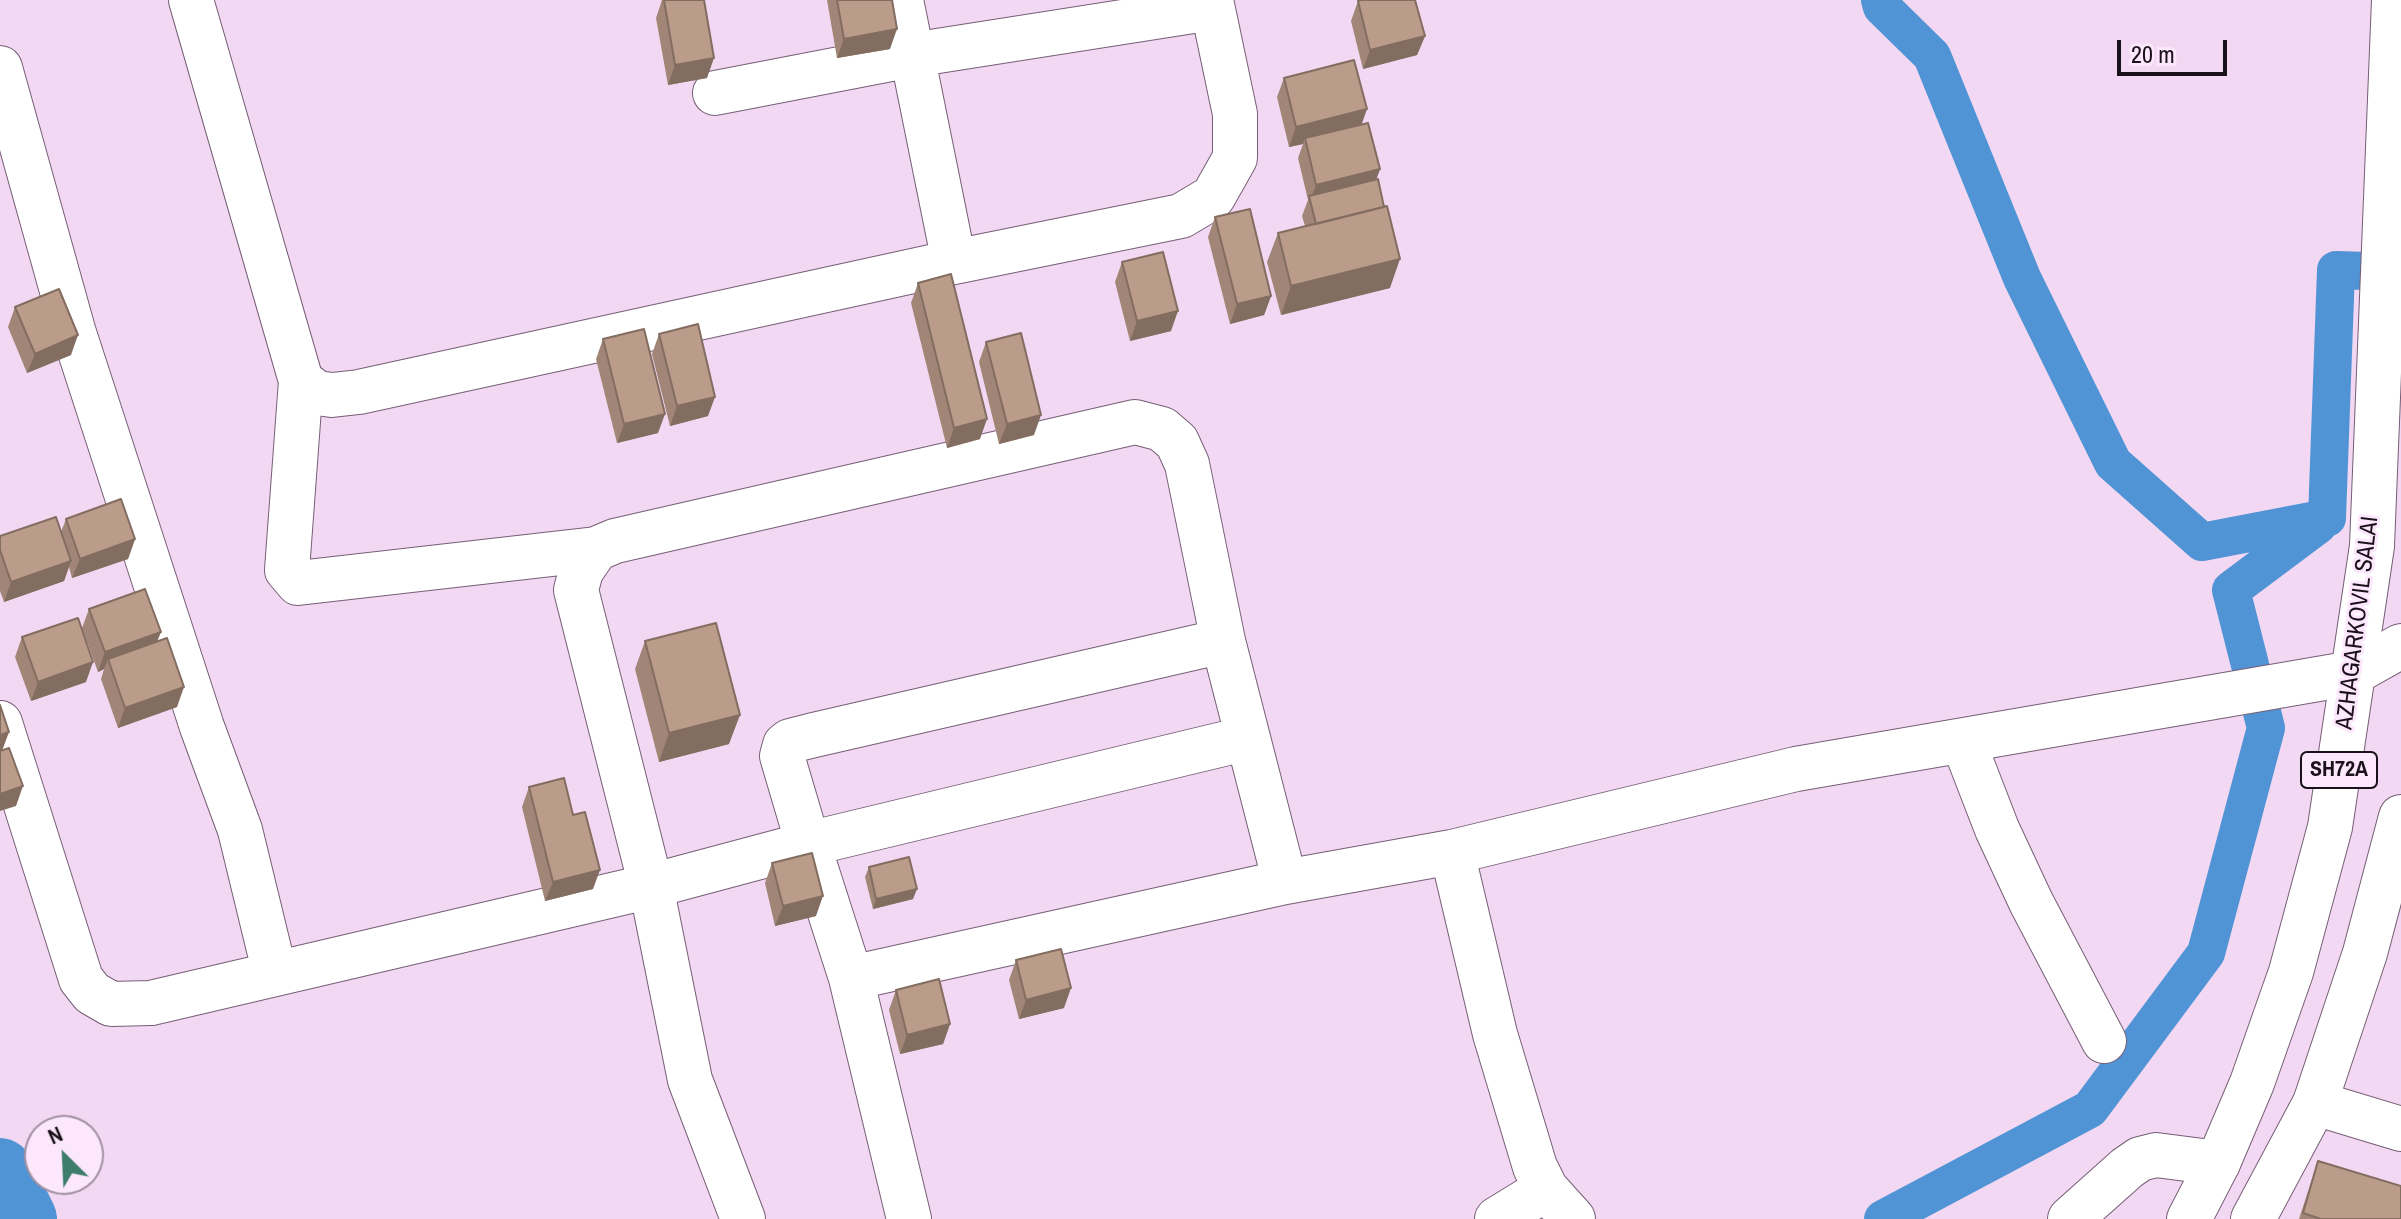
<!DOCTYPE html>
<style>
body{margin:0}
#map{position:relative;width:2401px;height:1219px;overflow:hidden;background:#f2d8f2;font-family:"Archivo Narrow",sans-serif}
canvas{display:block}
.north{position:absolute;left:24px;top:1115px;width:80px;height:80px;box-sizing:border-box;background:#fce7fc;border:2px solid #a291a2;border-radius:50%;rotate:336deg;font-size:22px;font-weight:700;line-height:32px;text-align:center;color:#1a111a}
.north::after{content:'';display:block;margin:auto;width:28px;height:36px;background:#3c7d6c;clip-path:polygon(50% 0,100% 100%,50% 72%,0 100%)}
.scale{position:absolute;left:2117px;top:40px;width:110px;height:36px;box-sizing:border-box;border:4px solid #1a111a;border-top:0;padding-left:10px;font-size:24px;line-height:28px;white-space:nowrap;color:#1a111a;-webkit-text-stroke:6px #fce7fc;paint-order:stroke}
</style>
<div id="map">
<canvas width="2401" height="1219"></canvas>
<div class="north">N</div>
<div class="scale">20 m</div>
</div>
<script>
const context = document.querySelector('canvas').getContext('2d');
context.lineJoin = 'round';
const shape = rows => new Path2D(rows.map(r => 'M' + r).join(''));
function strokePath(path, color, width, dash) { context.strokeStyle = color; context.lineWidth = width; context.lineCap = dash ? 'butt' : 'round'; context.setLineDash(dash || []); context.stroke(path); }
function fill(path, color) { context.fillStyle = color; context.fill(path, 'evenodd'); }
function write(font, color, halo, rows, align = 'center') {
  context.font = font + ' "Archivo Narrow",sans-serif'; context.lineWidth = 6; context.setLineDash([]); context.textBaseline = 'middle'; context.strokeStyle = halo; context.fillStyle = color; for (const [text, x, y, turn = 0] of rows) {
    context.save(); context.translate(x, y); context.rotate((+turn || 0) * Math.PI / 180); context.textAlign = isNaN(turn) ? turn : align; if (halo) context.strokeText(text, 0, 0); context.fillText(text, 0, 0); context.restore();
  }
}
strokePath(shape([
 [1880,0,1882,7,1932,56,2022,278,2113,463,2202,542,2327,518,2336,270,2401,272],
 [1883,1219,2090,1109,2206,953,2266,728,2231,590,2318,525]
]), '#5194d5', 38);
strokePath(shape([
 [0,1171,24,1219]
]), '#5194d5', 66);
const minor = shape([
 [191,0,301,381,317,393,332,395,359,392,954,262,1181,216,1213,197,1235,158,1235,114,1211,0],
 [901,0,954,262],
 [0,68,73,330,202,727,240,830,275,974],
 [715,93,912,55,1212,8],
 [301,381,287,570,298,583,596,549],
 [1223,641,814,735,790,741,785,745,782,756,808,844,1248,738],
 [0,723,81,979,92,993,111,1004,151,1003,651,886,808,844,851,978,1285,882,1452,852,1796,769,2353,673,2401,646],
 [1963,741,1997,829,2031,902,2104,1041],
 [1452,852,1495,1034,1535,1167,1546,1189,1497,1219],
 [851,978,909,1219],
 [2315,1103,2401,1129],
 [1546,1189,1573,1219],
 [743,1219,690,1080,651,886,576,590,581,571,596,549,615,541,1135,422,1162,429,1177,442,1187,464,1223,641,1285,882],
 [2070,1219,2127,1168,2140,1159,2156,1155,2218,1163]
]);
const major = shape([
 [2189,1219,2218,1163,2252,1083,2291,972,2330,827,2372,546,2394,0],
 [2253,1219,2315,1103,2365,953,2401,817]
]);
strokePath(minor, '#765f76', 46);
strokePath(major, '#765f76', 46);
strokePath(minor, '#fff', 44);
strokePath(major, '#fff', 44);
fill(shape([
 [662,0,704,0,707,78,668,85,656,18],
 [827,0,892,0,890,49,837,58],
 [1358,1,1425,36,1417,55,1363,69,1351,21],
 [1284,78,1361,124,1380,169,1376,179,1390,288,1281,315,1267,262,1278,233,1305,226,1302,216,1308,200,1298,158,1303,144,1289,147,1277,97],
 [1215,217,1271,296,1264,315,1230,324,1208,237],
 [1122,262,1171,331,1130,341,1115,282],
 [918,283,980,439,947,448,911,303],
 [15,307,71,355,27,373,8,327],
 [659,334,708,416,670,426,652,354],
 [603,339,658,433,617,443,596,359],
 [986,342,1034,435,999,444,979,362],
 [66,519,135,539,128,559,72,578,69,567,64,581,4,602,0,591,0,536,61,532],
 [89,609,157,642,177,707,118,728,101,679,104,669,98,672,82,628],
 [22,637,86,682,31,701,15,657],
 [645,641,729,744,659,762,635,669],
 [529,787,593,889,545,901,522,807],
 [772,863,816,916,775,926,765,883],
 [869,867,913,899,873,909,865,877],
 [1016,960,1064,1008,1019,1019,1009,980],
 [896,990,950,1024,943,1044,900,1054,889,1010],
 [2318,1161,2401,1219,2299,1219]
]), '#a18677');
fill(shape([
 [897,29,890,49,837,58,844,39],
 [1425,36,1417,55,1363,69,1370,50],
 [714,58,707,78,668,85,675,65],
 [1367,109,1360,129,1305,138,1303,144,1289,147,1296,127],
 [1380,169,1373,189,1310,201,1316,185],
 [1400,259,1390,288,1281,315,1291,286],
 [1271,296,1264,315,1230,324,1237,304],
 [1178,311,1171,331,1130,341,1137,321],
 [78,335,71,355,27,373,35,354],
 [715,397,708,416,670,426,677,406],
 [665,414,658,433,617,443,624,424],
 [1041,415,1034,435,999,444,1007,424],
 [987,419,980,439,947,448,954,428],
 [135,539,128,559,72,578,80,559],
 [71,561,64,581,4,602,11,582],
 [161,632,153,652,108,659,104,669,98,672,105,652],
 [93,662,86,682,31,701,38,682],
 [184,687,177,707,118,728,125,708],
 [740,715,729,744,659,762,669,733],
 [9,732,2,751,0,752,0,735],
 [23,786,16,806,0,811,0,794],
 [600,870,593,889,545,901,553,882],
 [917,889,913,899,873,909,876,899],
 [823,896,816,916,775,926,783,906],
 [1071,988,1064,1008,1019,1019,1026,1000],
 [950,1024,943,1044,900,1054,907,1035]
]), '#836d61');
const building = shape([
 [664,0,704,0,714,58,675,65,664,0],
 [837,0,892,0,897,29,844,39,837,0],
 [1361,0,1415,0,1425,36,1370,50,1358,1,1361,0],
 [1354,60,1367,109,1296,127,1284,78,1354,60],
 [1368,123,1380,169,1316,185,1305,138,1368,123],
 [1378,179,1384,207,1316,224,1309,196,1378,179],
 [1387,206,1400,259,1291,286,1278,233,1387,206],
 [1250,209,1271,296,1237,304,1215,217,1250,209],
 [1163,252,1178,311,1137,321,1122,262,1163,252],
 [951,274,987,419,954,428,918,283,951,274],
 [59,289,78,335,35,354,15,307,59,289],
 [698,324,715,397,677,406,659,334,698,324],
 [644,329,665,414,624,424,603,339,644,329],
 [1021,333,1041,415,1007,424,986,342,1021,333],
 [121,499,135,539,80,559,66,519,121,499],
 [56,517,71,561,11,582,0,550,0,536,56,517],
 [145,589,161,632,105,652,89,609,145,589],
 [78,618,93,662,38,682,22,637,78,618],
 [716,623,740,715,669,733,645,641,716,623],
 [167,638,184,687,125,708,108,659,167,638],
 [0,705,9,732,0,735,0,705],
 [9,748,23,786,0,794,0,751,9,748],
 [564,778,573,815,585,812,600,870,553,882,529,787,564,778],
 [812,853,823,896,783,906,772,863,812,853],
 [909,857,917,889,876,899,869,867,909,857],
 [1061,949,1071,988,1026,1000,1016,960,1061,949],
 [939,979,950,1024,907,1035,896,990,939,979],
 [2318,1161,2401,1186,2401,1219,2321,1219,2303,1213,2318,1161]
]);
fill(building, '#bb9c8a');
strokePath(building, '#836d61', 2);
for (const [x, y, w] of [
 [2339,770,76]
]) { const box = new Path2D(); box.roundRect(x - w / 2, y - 18, w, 36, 6); context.fillStyle = '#fce7fc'; context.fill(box); strokePath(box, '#1a111a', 2); }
write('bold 22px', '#1a111a', null, [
 ["SH72A",2339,770]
]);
write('24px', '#1a111a', '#fce7fc', [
 ["AZHAGARKOVIL SALAI",2358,623,-83]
]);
</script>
